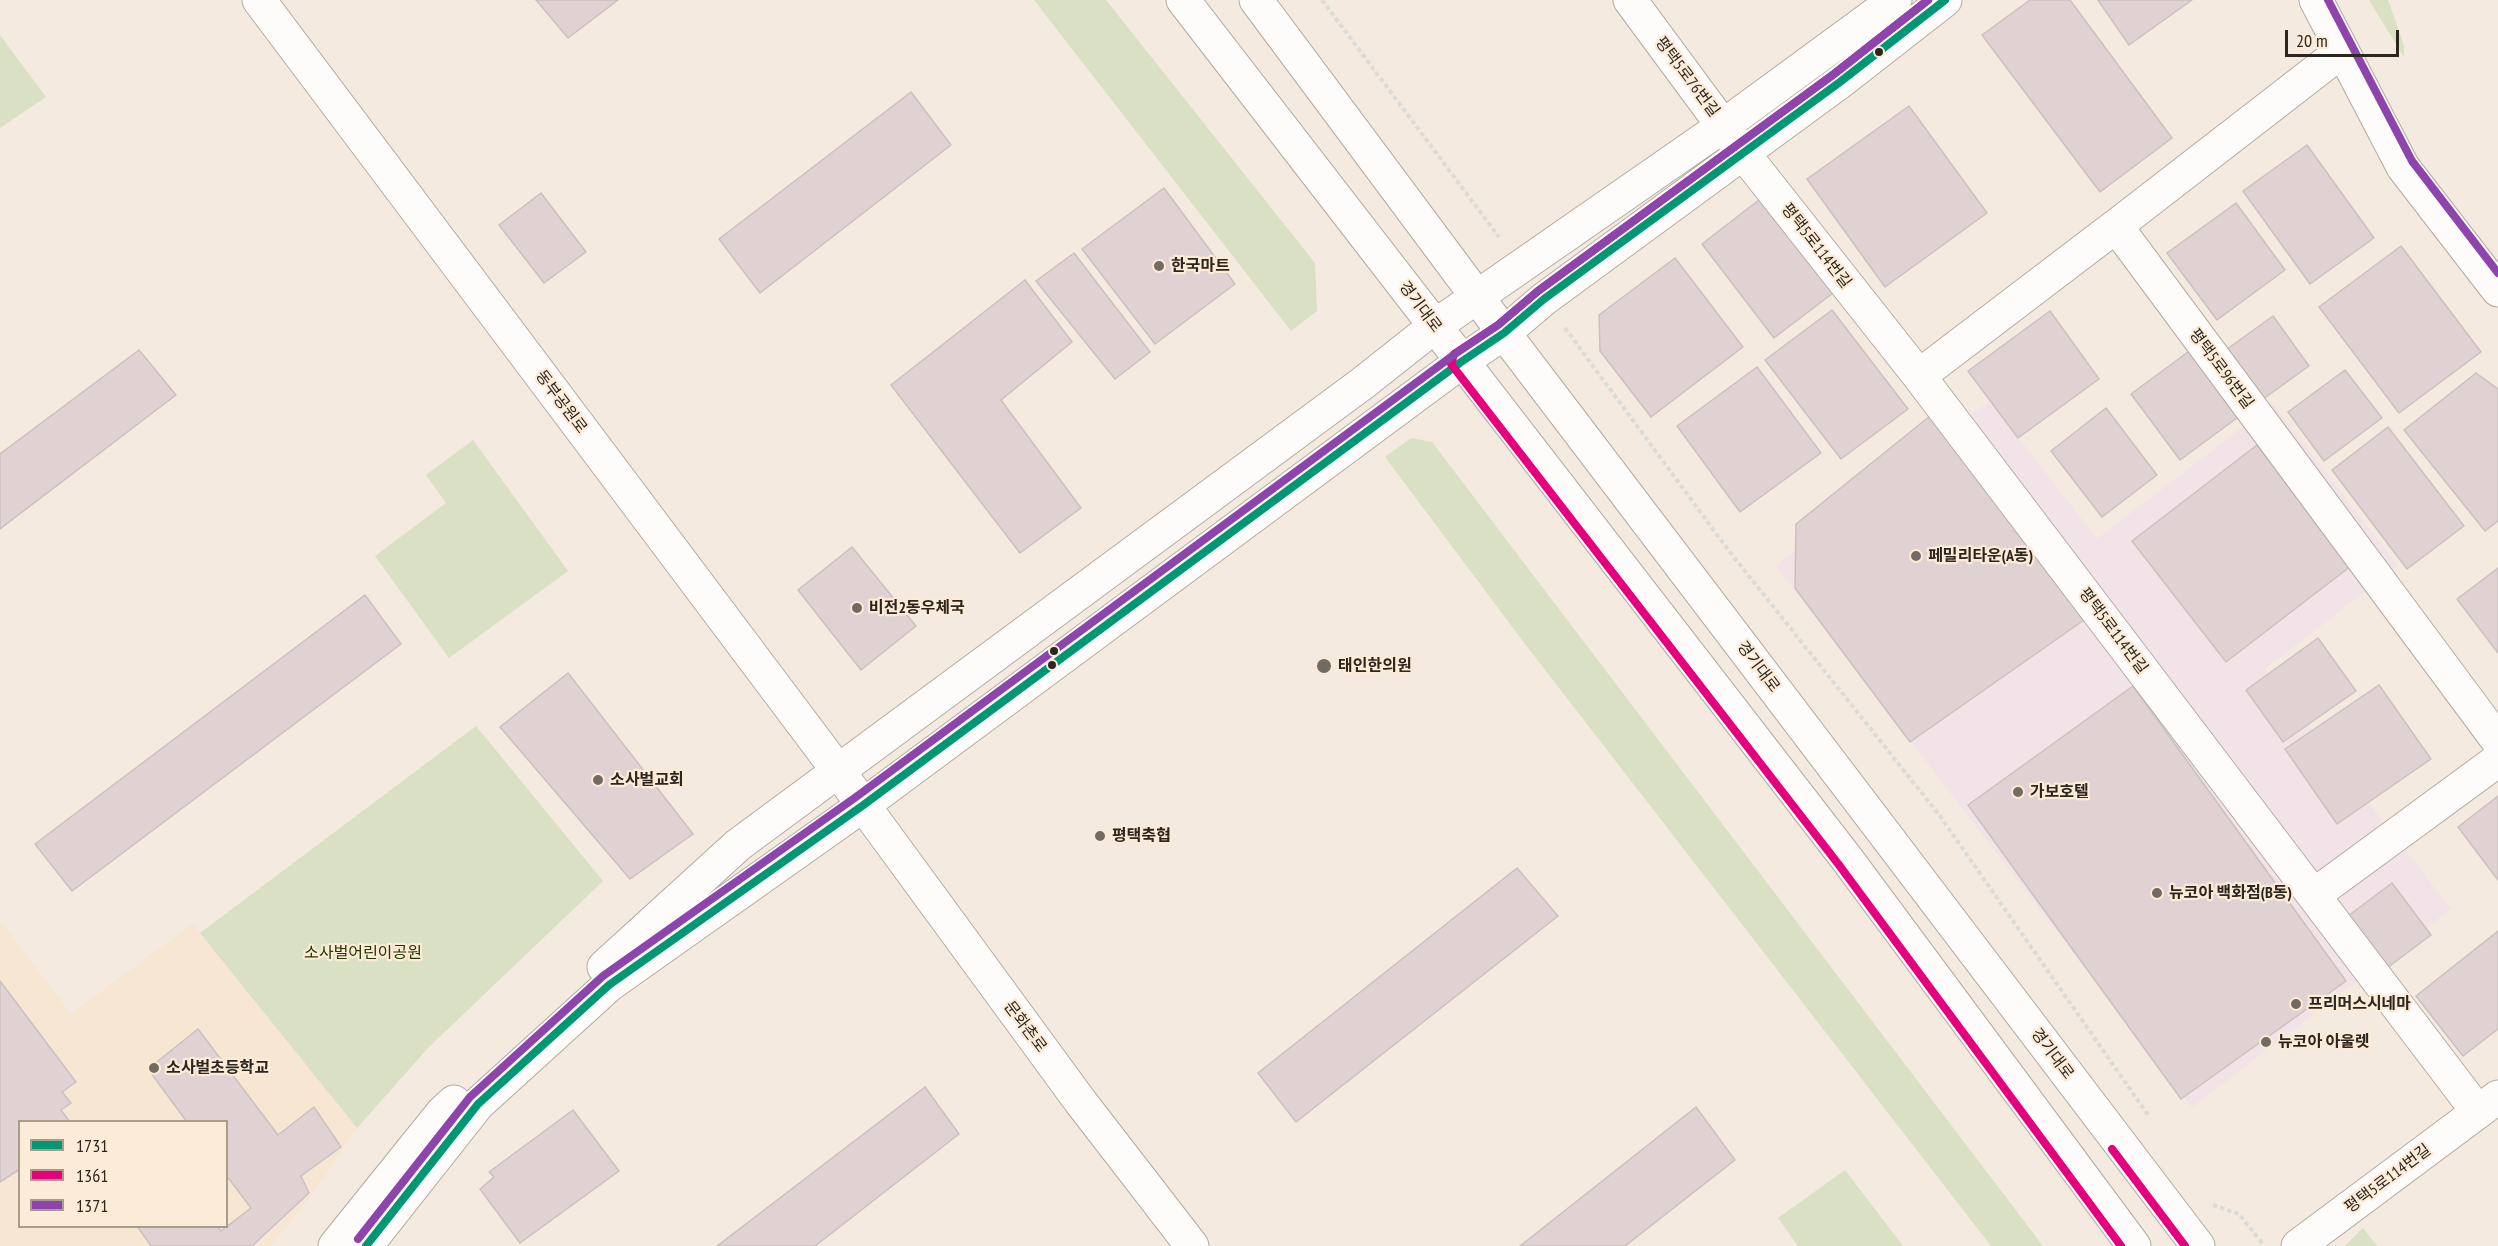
<!DOCTYPE html>
<meta charset="utf-8">
<style>
body{margin:0}
#map{position:relative;width:2498px;height:1246px;overflow:hidden;background:#f4eadf;font-family:"PT Sans Narrow",sans-serif}
canvas{display:block}
.legend{position:absolute;left:18px;top:1120px;width:210px;height:108px;box-sizing:border-box;background:#fcebd7;border:2px solid #a99c8d;margin:0;padding:8px 10px;list-style:none;font-size:18px;color:#2c261f}
.legend li{display:flex;align-items:center;gap:12px;height:30px}
.legend b{width:30px;border:2px solid #a99c8d}
.scale{position:absolute;left:2285px;top:30px;width:114px;height:27px;box-sizing:border-box;border:3px solid #2c261f;border-top:0;padding-left:8px;font-size:18px;line-height:21px;white-space:nowrap;color:#2c261f;-webkit-text-stroke:4px #fcebd7;paint-order:stroke}
</style>
<div id="map">
<canvas width="2498" height="1246"></canvas>
<ul class="legend">
<li><b style="height:8px;background:#009775"></b>1731</li>
<li><b style="height:8px;background:#e5007d"></b>1361</li>
<li><b style="height:8px;background:#8e44ad"></b>1371</li>
</ul>
<div class="scale">20 m</div>
</div>
<script>
const context = document.querySelector('canvas').getContext('2d');
context.lineJoin = 'round';
function fill(path, color) { context.fillStyle = color; context.fill(path, 'evenodd'); }
const shape = rows => new Path2D(rows.map(r => 'M' + r).join(''));
function strokePath(path, color, width, dash) { context.strokeStyle = color; context.lineWidth = width; context.lineCap = dash ? 'butt' : 'round'; context.setLineDash(dash || []); context.stroke(path); }
function write(font, color, halo, rows, align = 'center') {
  context.font = font + ' "PT Sans Narrow","Noto Sans KR",sans-serif'; context.lineWidth = 4.5; context.setLineDash([]); context.textBaseline = 'middle'; context.strokeStyle = halo; context.fillStyle = color; for (const [text, x, y, turn = 0] of rows) {
    context.save(); context.translate(x, y); context.rotate((+turn || 0) * Math.PI / 180); context.textAlign = isNaN(turn) ? turn : align; if (halo) context.strokeText(text, 0, 0); context.fillText(text, 0, 0); context.restore();
  }
}
fill(shape([
 [1990,401,2097,539,2273,404,2398,566,2265,669,2451,909,2192,1107,1776,566]
]), '#f1e3e8');
fill(shape([
 [0,921,71,1014,193,924,357,1128,318,1186,271,1246,0,1246],
 [20,1122,226,1122,226,1226,20,1226]
]), '#f6e6d2');
fill(shape([
 [1034,0,1106,0,1315,263,1317,311,1291,331],
 [2369,0,2388,0,2404,46,2404,57],
 [0,35,46,97,0,128],
 [1411,438,1432,442,2043,1246,1991,1246,1525,644,1385,457],
 [473,440,568,571,449,658,375,556,446,503,426,475],
 [476,726,603,881,428,1048,357,1128,200,933],
 [1845,1170,1903,1246,1798,1246,1778,1218],
 [2363,1228,2377,1246,2345,1246]
]), '#d9e0c3');
const building = shape([
 [536,0,618,0,568,38,536,0],
 [2030,0,2070,0,2172,138,2100,192,1982,35,2030,0],
 [2098,0,2192,0,2129,45,2098,0],
 [911,92,951,145,760,293,719,239,911,92],
 [1909,106,1987,213,1885,287,1807,179,1909,106],
 [2307,145,2374,238,2310,284,2243,191,2307,145],
 [1164,188,1235,284,1155,344,1082,249,1164,188],
 [541,193,586,252,544,283,499,225,541,193],
 [1764,196,1837,290,1774,338,1702,244,1764,196],
 [2236,203,2285,270,2217,320,2167,253,2236,203],
 [2401,246,2481,352,2399,413,2319,307,2401,246],
 [1074,253,1150,352,1115,379,1036,281,1074,253],
 [1675,258,1743,347,1651,417,1600,351,1599,315,1675,258],
 [1025,280,1072,342,1001,400,1081,508,1020,553,891,385,1025,280],
 [1832,310,1908,409,1841,459,1765,360,1832,310],
 [2050,311,2099,379,2018,438,1968,371,2050,311],
 [2273,316,2309,366,2259,402,2223,352,2273,316],
 [2192,349,2241,415,2180,460,2131,394,2192,349],
 [139,350,176,395,0,529,0,454,139,350],
 [1757,367,1821,453,1740,512,1677,426,1757,367],
 [2345,370,2382,418,2324,461,2288,412,2345,370],
 [2476,373,2498,389,2498,521,2485,531,2404,430,2476,373],
 [2106,408,2157,475,2102,517,2051,451,2106,408],
 [1930,416,2084,620,1910,742,1795,588,1796,524,1930,416],
 [2388,427,2464,526,2407,569,2332,470,2388,427],
 [2257,445,2351,566,2226,662,2132,541,2257,445],
 [852,547,916,626,861,670,798,590,852,547],
 [2498,568,2498,653,2457,599,2498,568],
 [365,595,401,644,72,891,35,844,365,595],
 [2318,638,2356,691,2283,742,2246,690,2318,638],
 [568,673,693,834,630,879,500,727,568,673],
 [2379,685,2431,759,2337,824,2285,749,2379,685],
 [2133,686,2346,981,2181,1099,1968,805,2133,686],
 [2498,796,2498,880,2458,827,2498,796],
 [1517,868,1558,916,1296,1122,1258,1073,1517,868],
 [2392,883,2431,935,2387,968,2348,916,2392,883],
 [2498,931,2498,1029,2463,1056,2416,996,2498,931],
 [0,981,76,1082,62,1092,71,1103,61,1110,70,1122,20,1122,20,1169,0,1182,0,981],
 [198,1029,278,1135,314,1107,341,1147,301,1176,309,1193,252,1246,151,1246,137,1226,217,1226,221,1231,251,1208,226,1175,226,1122,187,1122,148,1069,198,1029],
 [925,1087,959,1134,815,1246,717,1246,925,1087],
 [1696,1107,1735,1160,1625,1246,1520,1246,1696,1107],
 [573,1110,619,1171,520,1243,480,1189,494,1177,489,1172,573,1110]
]);
fill(building, '#e0d2d2');
strokePath(building, '#cac1bf', 1.5);
const minor = shape([
 [259,0,839,772,1080,1101,1192,1246],
 [1630,0,1743,153,1919,376,2478,1112],
 [2316,0,2403,167,2498,290],
 [2342,51,2116,226,2498,741],
 [1919,376,2116,226],
 [2314,895,2498,760],
 [604,967,738,845,1363,383,1435,326,1723,126,1895,0],
 [335,1246,442,1113,454,1102],
 [366,1246,478,1104,609,985,862,806,1461,362,1504,333,1544,299,1840,82,1945,0],
 [2298,1246,2498,1097]
]);
const major = shape([
 [1183,0,1847,859,2134,1246],
 [1256,0,1504,333,2198,1246]
]);
strokePath(minor, '#b2aba2', 35);
strokePath(major, '#b2aba2', 35);
strokePath(shape([
 [1322,0,1499,237],
 [1565,328,1729,551,1940,816,2148,1115],
 [2213,1205,2239,1214,2262,1243]
]), '#dddbd7', 4, [4.5, 3]);
strokePath(minor, '#fdfcfa', 33);
strokePath(major, '#fdfcfa', 33);
strokePath(shape([
 [366,1246,478,1104,609,985,862,806,1461,362,1504,333,1544,299,1840,82,1945,0]
]), '#009775', 8);
strokePath(shape([
 [1928,0,1834,74,1538,291,1498,325,1454,354,1451,364,1839,865,2121,1246],
 [2112,1149,2185,1246]
]), '#e5007d', 8);
strokePath(shape([
 [2328,0,2412,161,2498,273],
 [358,1239,470,1097,603,976,856,797,1455,354,1498,325,1538,291,1834,74,1928,0]
]), '#8e44ad', 8);
for (const [x, y, r, color] of [
 [1879,52,5,"#2c261f"],
 [1159,266,6,"#726b62"],
 [1916,556,6,"#726b62"],
 [857,608,6,"#726b62"],
 [1054,651,5,"#2c261f"],
 [1052,665,5,"#2c261f"],
 [1324,666,8,"#726b62"],
 [598,780,6,"#726b62"],
 [2018,792,6,"#726b62"],
 [1100,836,6,"#726b62"],
 [2157,893,6,"#726b62"],
 [2296,1004,6,"#726b62"],
 [2266,1042,6,"#726b62"],
 [154,1068,6,"#726b62"]
]) { const dot = new Path2D(); dot.arc(x, y, r, 0, 2 * Math.PI); context.fillStyle = color; context.fill(dot); strokePath(dot, '#fcebd7', 2); }
write('16px', '#2c261f', '#fcebd7', [
 ["평택5로76번길",1687,77,53],
 ["평택5로114번길",1816,246,52],
 ["경기대로",1420,307,53],
 ["평택5로96번길",2221,369,53],
 ["동부공원로",561,402,53],
 ["평택5로114번길",2113,631,53],
 ["경기대로",1758,667,53],
 ["문화촌로",1025,1027,53],
 ["경기대로",2052,1054,53],
 ["평택5로114번길",2388,1179,-37]
]);
write('bold 16px', '#2c261f', '#fcebd7', [
 ["한국마트",1171,266],
 ["페밀리타운(A동)",1928,556],
 ["비전2동우체국",869,608],
 ["태인한의원",1338,666],
 ["소사벌교회",610,780],
 ["가보호텔",2030,792],
 ["평택축협",1112,836],
 ["뉴코아 백화점(B동)",2169,893],
 ["프리머스시네마",2308,1004],
 ["뉴코아 아울렛",2278,1042],
 ["소사벌초등학교",166,1068]
], 'left');
write('16px', '#243602', '#fcebd7', [
 ["소사벌어린이공원",363,953]
]);
</script>
